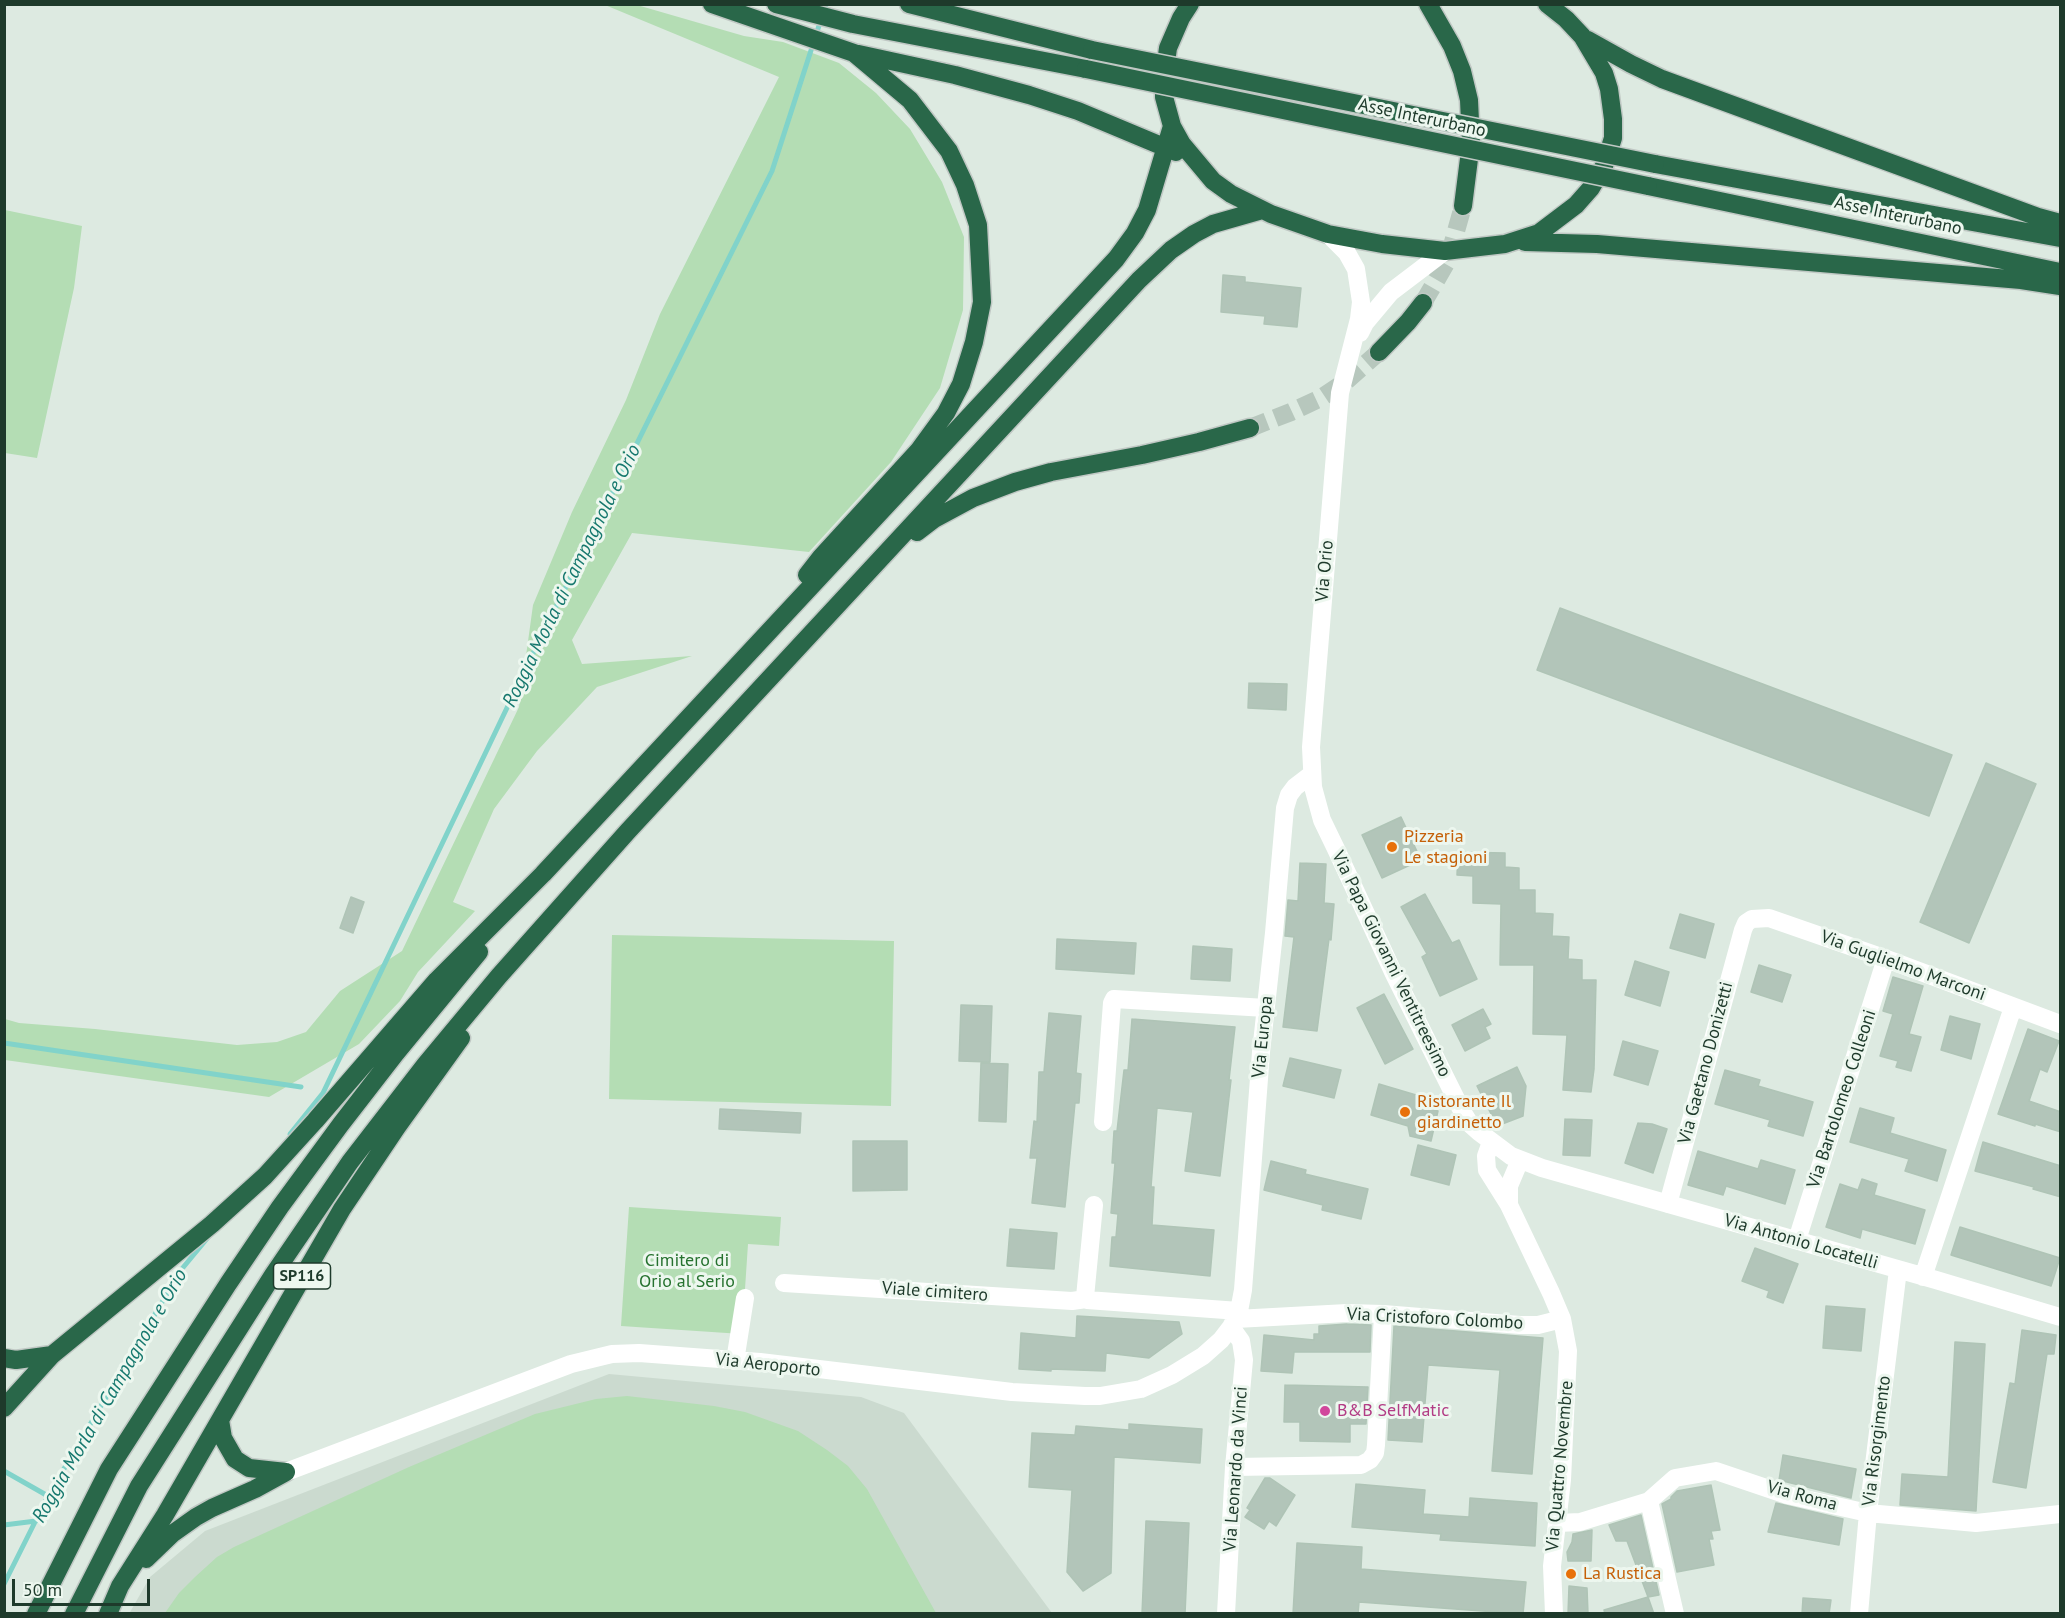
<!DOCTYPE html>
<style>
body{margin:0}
#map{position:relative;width:2065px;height:1618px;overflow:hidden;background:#ddeae1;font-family:"PT Sans",sans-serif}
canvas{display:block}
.frame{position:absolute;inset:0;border:6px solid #1e3a2b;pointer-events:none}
.scale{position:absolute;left:12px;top:1579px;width:138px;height:27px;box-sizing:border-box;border:3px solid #1e3a2b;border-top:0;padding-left:8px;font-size:18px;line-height:21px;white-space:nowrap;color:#1e3a2b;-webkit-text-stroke:4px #edf7ef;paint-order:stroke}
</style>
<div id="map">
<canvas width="2065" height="1618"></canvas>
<div class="frame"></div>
<div class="scale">50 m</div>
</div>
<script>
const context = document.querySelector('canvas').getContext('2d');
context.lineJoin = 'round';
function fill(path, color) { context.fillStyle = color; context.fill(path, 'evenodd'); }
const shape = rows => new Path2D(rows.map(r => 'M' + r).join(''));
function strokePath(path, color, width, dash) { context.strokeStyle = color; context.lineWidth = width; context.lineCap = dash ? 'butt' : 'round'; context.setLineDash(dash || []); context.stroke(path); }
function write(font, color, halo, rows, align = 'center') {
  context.font = font + ' "PT Sans",sans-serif'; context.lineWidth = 6; context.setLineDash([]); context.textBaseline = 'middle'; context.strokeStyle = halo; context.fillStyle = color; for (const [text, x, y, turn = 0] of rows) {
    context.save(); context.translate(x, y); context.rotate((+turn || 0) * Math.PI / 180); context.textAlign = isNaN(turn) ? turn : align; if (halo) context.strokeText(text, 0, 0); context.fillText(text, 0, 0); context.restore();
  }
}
fill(shape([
 [609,1374,861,1397,904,1413,1052,1613,129,1614,150,1577,205,1531]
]), '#cbdacf');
fill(shape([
 [605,5,637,5,744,36,783,42,839,63,876,93,910,129,942,182,964,237,963,310,940,388,891,462,809,552,632,533,572,640,582,664,692,656,597,687,537,751,494,809,453,902,475,911,418,972,400,1001,359,1044,269,1097,5,1060,5,1019,19,1023,95,1029,237,1045,277,1042,306,1032,340,991,402,951,519,707,533,605,572,512,626,400,660,314,779,77],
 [5,210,82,226,74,288,37,458,5,453],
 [612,935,894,941,891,1106,609,1099],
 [629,1207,781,1217,779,1246,748,1244,742,1334,621,1326],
 [627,1396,714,1406,745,1412,798,1431,827,1450,848,1466,867,1489,936,1613,165,1613,179,1593,195,1577,217,1557,234,1547,409,1467,535,1414,596,1399]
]), '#b4ddb4');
strokePath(shape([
 [4,1043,301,1087],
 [290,1134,323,1093,537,645,772,171,826,4],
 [4,1471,48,1496],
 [4,1525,36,1521],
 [4,1584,48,1496,181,1270,210,1235]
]), '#81d3ca', 5);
const building = shape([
 [1223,275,1245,277,1245,282,1301,288,1297,327,1264,324,1265,316,1221,312,1223,275],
 [1560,608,1952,755,1929,816,1537,670,1560,608],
 [1249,683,1287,684,1286,710,1248,708,1249,683],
 [1986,763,2036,784,1969,943,1920,922,1986,763],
 [1401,817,1421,860,1382,878,1362,835,1401,817],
 [1458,852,1505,853,1505,867,1519,868,1519,890,1535,890,1535,913,1553,914,1552,936,1569,937,1568,959,1582,960,1582,980,1596,980,1594,1069,1591,1092,1563,1090,1567,1035,1533,1034,1534,965,1500,965,1501,904,1473,903,1473,876,1457,875,1458,852],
 [1300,863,1326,864,1324,903,1334,904,1331,940,1329,939,1317,1031,1283,1027,1294,937,1285,936,1288,900,1298,901,1300,863],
 [1425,894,1452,943,1459,940,1477,979,1440,996,1422,957,1427,954,1401,907,1425,894],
 [351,897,364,902,353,933,340,928,351,897],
 [1680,914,1714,924,1705,958,1670,948,1680,914],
 [1057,939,1136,943,1134,974,1056,969,1057,939],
 [1193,946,1232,949,1230,981,1191,979,1193,946],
 [1635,961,1669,972,1660,1006,1625,995,1635,961],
 [1759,965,1791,975,1782,1002,1751,992,1759,965],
 [1893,977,1923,986,1909,1034,1921,1037,1911,1071,1896,1067,1898,1061,1880,1056,1893,1014,1883,1011,1893,977],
 [1384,994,1413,1049,1385,1064,1357,1008,1384,994],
 [961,1005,992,1006,990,1062,959,1061,961,1005],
 [1483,1009,1491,1024,1485,1027,1490,1038,1465,1051,1452,1025,1483,1009],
 [1049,1013,1081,1016,1076,1073,1081,1074,1079,1103,1075,1103,1065,1207,1032,1203,1037,1158,1030,1158,1034,1121,1037,1122,1039,1072,1044,1072,1049,1013],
 [1950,1016,1980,1024,1971,1059,1941,1050,1950,1016],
 [1132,1019,1235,1027,1229,1080,1231,1080,1220,1176,1185,1171,1193,1112,1157,1108,1151,1187,1154,1187,1152,1225,1214,1230,1210,1276,1110,1266,1112,1237,1116,1237,1118,1214,1111,1213,1115,1163,1112,1163,1114,1131,1117,1131,1124,1070,1128,1070,1132,1019],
 [2028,1029,2059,1041,2047,1072,2040,1069,2029,1101,2061,1112,2061,1132,2035,1124,2035,1126,1998,1114,2028,1029],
 [1623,1041,1658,1051,1648,1085,1614,1075,1623,1041],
 [1290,1058,1341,1070,1334,1098,1283,1086,1290,1058],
 [981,1063,1008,1064,1006,1122,979,1121,981,1063],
 [1517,1067,1526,1086,1523,1116,1497,1126,1477,1086,1517,1067],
 [1725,1070,1760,1080,1758,1086,1813,1102,1803,1136,1768,1126,1770,1120,1715,1104,1725,1070],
 [1379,1084,1416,1095,1416,1105,1438,1111,1431,1141,1410,1136,1408,1126,1371,1115,1379,1084],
 [1860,1108,1894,1118,1890,1133,1946,1150,1937,1181,1905,1171,1909,1159,1850,1142,1860,1108],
 [720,1109,801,1113,800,1133,719,1129,720,1109],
 [1565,1119,1592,1120,1590,1156,1563,1155,1565,1119],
 [1638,1123,1652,1124,1667,1129,1653,1173,1625,1163,1638,1123],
 [853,1141,907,1141,907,1190,853,1191,853,1141],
 [1983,1142,2061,1166,2061,1197,2033,1189,2034,1187,1975,1171,1983,1142],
 [1418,1145,1456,1155,1449,1185,1411,1175,1418,1145],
 [1698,1151,1758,1169,1761,1160,1795,1170,1785,1204,1726,1186,1723,1195,1688,1185,1698,1151],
 [1271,1161,1306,1170,1305,1174,1368,1189,1361,1219,1322,1210,1323,1205,1264,1190,1271,1161],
 [1862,1179,1877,1184,1874,1195,1925,1210,1915,1244,1862,1229,1860,1238,1826,1227,1840,1184,1858,1190,1862,1179],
 [1960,1227,2060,1258,2051,1286,1951,1255,1960,1227],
 [1010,1229,1057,1233,1054,1269,1007,1266,1010,1229],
 [1755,1248,1798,1264,1783,1303,1767,1297,1769,1291,1742,1281,1755,1248],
 [1826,1306,1865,1309,1861,1351,1823,1348,1826,1306],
 [1077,1316,1179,1322,1182,1334,1149,1358,1106,1353,1105,1371,1051,1369,1051,1371,1019,1369,1021,1333,1076,1338,1077,1316],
 [1347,1324,1371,1325,1370,1352,1294,1352,1292,1373,1261,1371,1264,1335,1314,1340,1314,1334,1319,1334,1319,1326,1347,1324],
 [1394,1326,1543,1338,1532,1474,1492,1471,1500,1370,1428,1365,1422,1442,1388,1440,1394,1326],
 [2022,1330,2056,1335,2054,1354,2047,1354,2026,1488,1993,1482,2010,1383,2015,1384,2022,1330],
 [1955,1342,1985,1344,1976,1511,1900,1505,1902,1474,1948,1477,1955,1342],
 [1285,1385,1368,1387,1366,1424,1350,1424,1350,1442,1300,1441,1300,1422,1284,1422,1285,1385],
 [1129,1424,1202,1429,1200,1463,1114,1457,1111,1573,1083,1591,1067,1572,1072,1490,1029,1487,1032,1433,1075,1435,1076,1426,1129,1430,1129,1424],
 [1783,1455,1856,1469,1851,1498,1779,1480,1783,1455],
 [1265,1478,1270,1478,1295,1495,1276,1526,1269,1521,1264,1529,1245,1517,1250,1510,1247,1508,1265,1478],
 [1356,1484,1425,1490,1423,1514,1469,1517,1470,1498,1537,1503,1535,1546,1440,1540,1441,1534,1352,1527,1356,1484],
 [1711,1485,1720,1530,1711,1531,1713,1539,1709,1539,1714,1565,1677,1572,1662,1504,1671,1499,1671,1497,1677,1491,1711,1485],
 [1776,1503,1843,1519,1839,1545,1768,1532,1776,1503],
 [1641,1515,1659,1595,1648,1597,1627,1541,1616,1541,1609,1525,1641,1515],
 [1146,1521,1189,1523,1185,1614,1142,1614,1146,1521],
 [1592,1530,1591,1561,1568,1561,1567,1552,1572,1542,1573,1534,1592,1530],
 [1297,1543,1362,1547,1361,1569,1526,1582,1523,1614,1359,1602,1358,1614,1293,1614,1297,1543],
 [1569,1586,1587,1588,1588,1614,1568,1614,1569,1586],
 [1648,1597,1654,1614,1605,1614,1604,1610,1648,1597],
 [1803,1598,1831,1600,1829,1614,1802,1614,1803,1598]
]);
fill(building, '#b2c5b9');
strokePath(building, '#afc4b6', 1.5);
strokePath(shape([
 [1423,303,1448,260,1463,206],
 [1250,428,1291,412,1321,398,1345,382,1379,352]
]), '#b7c7bd', 18, [18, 9]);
const highway = shape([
 [712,4,854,53,955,75,1029,95,1078,111,1176,152],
 [776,4,853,24,1086,69],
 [909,4,1092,50],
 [1190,4,1181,18,1168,48,1164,77,1164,97,1172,126,1182,144,1213,181,1231,194,1271,214,1328,234,1382,244,1445,251,1505,244,1539,233,1576,205,1591,188,1604,166,1613,138,1613,119,1609,89,1604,73,1582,36,1566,19,1547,4],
 [1428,4,1452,46,1462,71,1469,100,1471,143,1463,206],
 [1588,40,1631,64,1662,79,2038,217,2060,223],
 [1655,164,2060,238],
 [1648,186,2060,272],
 [1525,242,1597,244,2021,280,2060,286],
 [1379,352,1408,322,1423,303],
 [917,532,934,519,973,498,1015,482,1051,472,1142,455,1199,442,1250,428],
 [807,575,821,557,919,450,946,413,961,384,974,342,982,302,978,225,965,185,949,151,910,100,854,53],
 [4,1358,16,1360,52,1355],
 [4,1408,52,1355,212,1224,265,1176,315,1121,437,980,543,874,1116,259,1135,233,1147,210,1172,126],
 [220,1420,223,1438,235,1459,249,1468,286,1472],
 [146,1559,172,1534,196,1517,212,1508,255,1489,286,1472],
 [36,1614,109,1469,228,1284,280,1207,341,1124,396,1053,479,952],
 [74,1614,139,1486,273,1275,350,1162,425,1065,499,976,628,831,1139,280,1171,250,1194,234,1213,224,1262,210],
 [108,1614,120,1586,165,1515,342,1209,397,1127,461,1038]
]);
strokePath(highway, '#c0c8c4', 21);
strokePath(shape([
 [1328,234,1347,253,1356,269,1361,302,1359,319,1340,393,1311,747,1313,787,1322,820,1336,849,1393,972,1462,1111,1470,1124,1479,1132,1511,1156,1542,1168,1936,1280,2060,1317],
 [1360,333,1365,323,1391,292,1445,251],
 [1103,1122,1112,1003,1114,999,1266,1008],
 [1491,1142,1486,1156,1487,1170,1509,1205,1551,1293,1562,1319,1568,1351,1562,1480,1552,1566,1554,1614],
 [1668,1204,1743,930,1746,923,1752,919,1769,918,1884,958,2060,1024],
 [1094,1205,1085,1297,1087,1300,1239,1311],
 [1509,1205,1509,1186,1520,1160],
 [1797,1240,1883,968,1884,958],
 [1923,1277,2010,1016,2015,1007],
 [784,1283,1072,1301,1086,1299],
 [1236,1319,1347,1313,1383,1314,1520,1325,1538,1325,1562,1319],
 [735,1361,745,1298],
 [1234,1467,1361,1465,1370,1460,1375,1453,1376,1445,1383,1314],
 [286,1472,571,1364,612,1354,639,1353,760,1362,1012,1392,1085,1396,1100,1396,1141,1389,1172,1375,1203,1356,1221,1340,1231,1327,1239,1311,1243,1290,1261,1052,1274,933,1285,808,1289,795,1295,787,1312,774],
 [1649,1501,1675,1614],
 [1558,1523,1580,1522,1649,1501,1675,1478,1716,1471,1787,1495,1868,1513,1976,1523,2060,1514],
 [1226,1614,1234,1467,1244,1360,1241,1341,1231,1327],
 [1859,1614,1868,1513,1898,1270]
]), '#fff', 18);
strokePath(highway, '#296749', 18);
const highwayBridge = shape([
 [1092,50,1655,164],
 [1086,69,1648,186]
]);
strokePath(highwayBridge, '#c0c8c4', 21, []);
strokePath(highwayBridge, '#296749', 18);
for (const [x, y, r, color] of [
 [1392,847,6,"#e8710a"],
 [1405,1112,6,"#e8710a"],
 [1325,1411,6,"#d1479c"],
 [1571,1574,6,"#e8710a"]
]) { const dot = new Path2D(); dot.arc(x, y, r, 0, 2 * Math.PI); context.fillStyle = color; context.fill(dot); strokePath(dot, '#edf7ef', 2); }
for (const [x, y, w] of [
 [302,1276,57]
]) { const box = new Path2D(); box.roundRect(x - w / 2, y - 13, w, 26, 4.5); context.fillStyle = '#edf7ef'; context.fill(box); strokePath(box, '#1e3a2b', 1.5); }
write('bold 16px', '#1e3a2b', null, [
 ["SP116",302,1276]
]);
write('18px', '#1e3a2b', '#edf7ef', [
 ["Asse Interurbano",1422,118,12],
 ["Asse Interurbano",1898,216,12],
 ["Via Orio",1325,571,-85],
 ["Via Papa Giovanni Ventitreesimo",1391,964,64],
 ["Via Guglielmo Marconi",1903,966,20],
 ["Via Europa",1263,1037,-84],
 ["Via Gaetano Donizetti",1706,1063,-75],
 ["Via Bartolomeo Colleoni",1842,1099,-72],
 ["Via Antonio Locatelli",1801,1242,16],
 ["Viale cimitero",935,1292,4],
 ["Via Cristoforo Colombo",1435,1319,3],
 ["Via Aeroporto",768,1365,6],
 ["Via Risorgimento",1877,1441,-83],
 ["Via Quattro Novembre",1560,1466,-85],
 ["Via Leonardo da Vinci",1236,1469,-86],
 ["Via Roma",1802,1496,15]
]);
write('18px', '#c56008', '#edf7ef', [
 ["Pizzeria",1404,837],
 ["Le stagioni",1404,858],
 ["Ristorante Il",1417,1102],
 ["giardinetto",1417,1123],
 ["La Rustica",1583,1574]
], 'left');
write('18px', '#26722f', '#edf7ef', [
 ["Cimitero di",687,1261],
 ["Orio al Serio",687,1282]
]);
write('18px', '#b23c85', '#edf7ef', [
 ["B&B SelfMatic",1337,1411]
], 'left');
write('italic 20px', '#16786e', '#edf7ef', [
 ["Roggia Morla di Campagnola e Orio",572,576,-64],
 ["Roggia Morla di Campagnola e Orio",110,1396,-60]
]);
</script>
